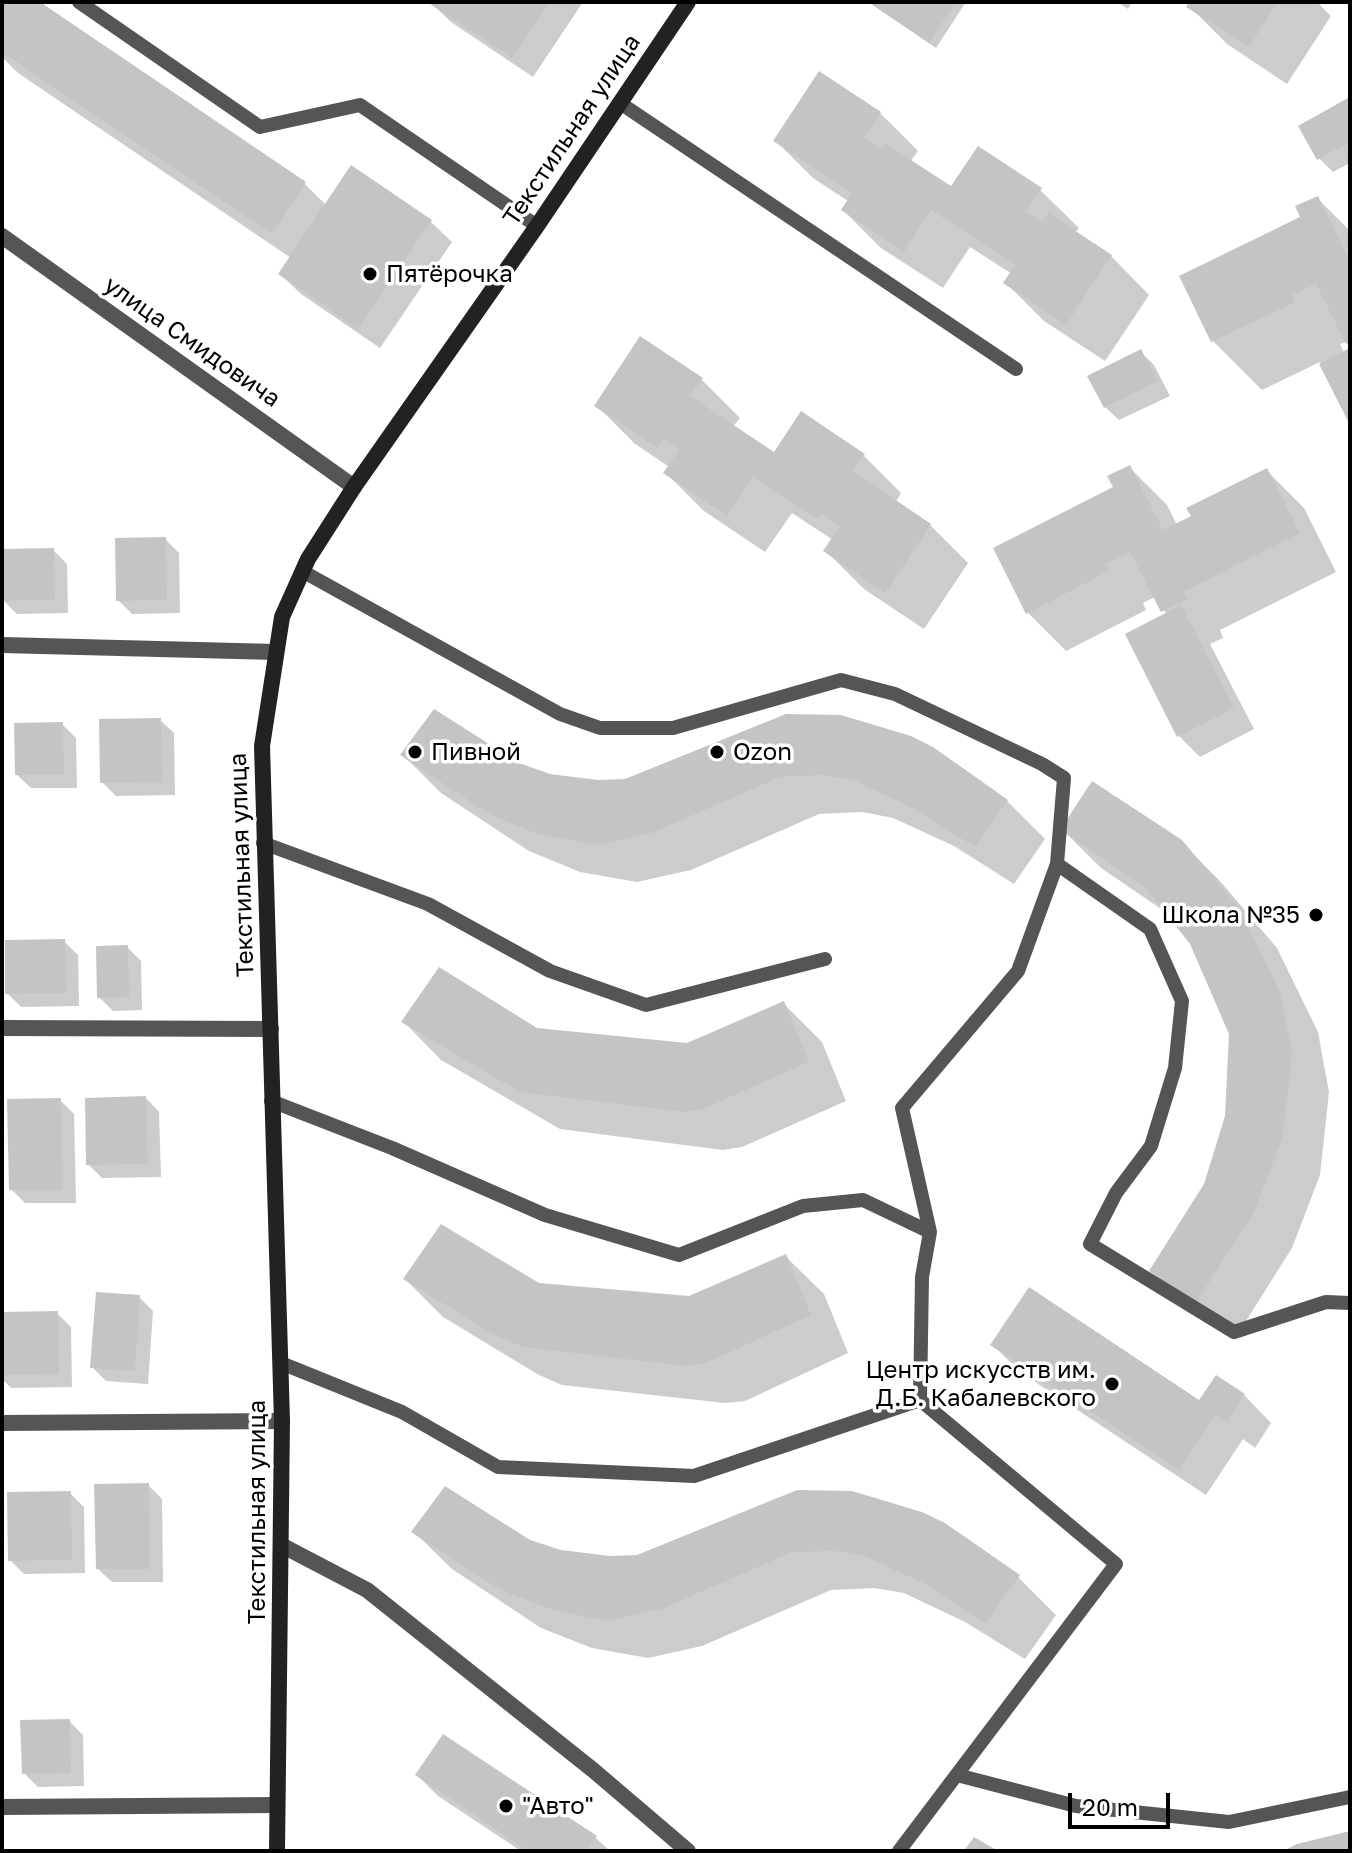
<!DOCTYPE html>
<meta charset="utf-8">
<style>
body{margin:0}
#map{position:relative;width:1352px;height:1853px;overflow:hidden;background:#fff;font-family:"Golos Text",sans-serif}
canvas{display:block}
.frame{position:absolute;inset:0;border:4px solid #000;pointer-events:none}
.scale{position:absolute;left:1068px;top:1793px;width:102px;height:36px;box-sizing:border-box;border:4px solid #000;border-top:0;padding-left:10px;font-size:24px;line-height:28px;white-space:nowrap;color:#000;-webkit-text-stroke:6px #fff;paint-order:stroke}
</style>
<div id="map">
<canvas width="1352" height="1853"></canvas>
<div class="frame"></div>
<div class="scale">20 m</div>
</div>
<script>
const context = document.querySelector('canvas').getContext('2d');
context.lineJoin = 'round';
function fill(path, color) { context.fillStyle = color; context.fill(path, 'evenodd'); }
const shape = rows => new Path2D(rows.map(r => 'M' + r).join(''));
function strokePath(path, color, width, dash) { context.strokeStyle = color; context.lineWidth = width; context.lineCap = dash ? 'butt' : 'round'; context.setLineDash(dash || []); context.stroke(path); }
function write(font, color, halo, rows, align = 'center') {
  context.font = font + ' "Golos Text",sans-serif'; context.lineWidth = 7; context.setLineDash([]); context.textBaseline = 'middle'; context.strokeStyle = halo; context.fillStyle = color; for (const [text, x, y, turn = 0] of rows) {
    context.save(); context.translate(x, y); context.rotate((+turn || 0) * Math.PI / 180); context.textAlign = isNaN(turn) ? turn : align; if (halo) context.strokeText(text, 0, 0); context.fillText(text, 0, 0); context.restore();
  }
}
fill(shape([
 [36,2,305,184,327,206,352,168,431,222,452,242,380,348,301,294,280,274,291,258,18,73,2,57,2,3],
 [430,2,583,2,533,77,451,22],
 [869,2,966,2,936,48],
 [1117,2,1132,2,1128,9],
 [1192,2,1317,2,1331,16,1287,84,1227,44,1189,6],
 [1348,101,1350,163,1333,172,1319,158],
 [880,113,918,151,910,162,952,189,1040,190,1079,228,1075,233,1111,256,1149,295,1105,361,1044,321,1006,283,1012,274,970,247,943,288,881,248,843,210,848,201,813,178,775,140],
 [1317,198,1350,231,1350,346,1346,342,1340,344,1344,353,1350,350,1350,421,1320,362,1262,390,1213,341],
 [1141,352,1154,365,1170,396,1119,420,1105,407],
 [702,380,740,418,733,427,774,455,863,455,901,493,896,502,930,525,968,563,924,629,864,589,826,551,833,540,792,513,765,552,704,511,666,473,669,467,634,443,596,405],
 [1129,467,1167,505,1177,525,1266,470,1304,508,1336,572,1220,630,1223,638,1210,644,1254,729,1200,757,1179,736,1167,615,1155,597,1143,603,1146,610,1066,651,1028,613],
 [165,539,179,553,180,613,132,614,118,600],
 [53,550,67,564,68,613,17,614,3,600,2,551],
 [786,716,932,749,1007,801,1045,839,1014,884,954,846,893,818,862,812,819,814,691,870,637,882,580,872,529,851,441,793,403,755,518,765,549,776,598,782,626,780],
 [160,720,174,733,175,795,116,796,102,782],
 [62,724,76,738,77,788,31,788,17,775],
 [1063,830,1181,842,1220,881,1277,948,1318,1032,1329,1092,1320,1175,1292,1248,1234,1340,1189,1309,1151,1271,1206,1185,1227,1117,1231,1034,1191,943,1167,913,1101,868],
 [64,941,78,955,79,1006,21,1007,7,993],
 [127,947,141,961,142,1010,113,1011,99,997],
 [784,1004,822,1042,846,1101,742,1147,723,1150,560,1129,441,1060,404,1022,536,1030,688,1045],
 [146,1098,159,1112,161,1177,102,1178,88,1164],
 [60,1100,74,1114,76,1203,25,1203,11,1189],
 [785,1256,824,1294,848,1353,745,1401,725,1403,562,1385,539,1375,443,1317,405,1279,538,1285,689,1299],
 [139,1297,153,1311,148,1384,106,1381,92,1367],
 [57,1313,71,1327,72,1387,11,1388,2,1379,2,1314],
 [993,1345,1200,1403,1244,1395,1271,1423,1255,1448,1243,1439,1206,1495,1020,1372],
 [148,1485,162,1499,163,1582,112,1582,98,1569],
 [797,1492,1018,1577,1056,1615,1025,1659,965,1622,904,1593,874,1588,831,1590,702,1646,648,1658,592,1648,541,1628,452,1569,414,1532,529,1541,560,1552,610,1558,637,1557],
 [70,1493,84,1507,85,1573,24,1574,10,1560],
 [69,1721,83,1735,84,1786,38,1787,24,1773],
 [443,1736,596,1838,610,1851,521,1851,438,1796,417,1775]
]), '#0003');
fill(shape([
 [2,2,40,2,306,182,271,234,2,52],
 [427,2,549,2,512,58],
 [868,2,956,2,929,43],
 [1189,2,1278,2,1249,47,1186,7],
 [819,71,881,112,864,137,883,149,886,144,951,186,978,146,1042,188,1026,212,1042,222,1048,213,1112,255,1066,325,1003,283,1015,265,931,210,904,252,841,210,852,193,773,141],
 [1348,98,1350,142,1317,160,1298,126],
 [351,165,432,220,358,329,278,274],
 [1318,196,1350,262,1350,342,1346,344,1316,284,1292,295,1295,302,1211,342,1179,276,1300,217,1295,206],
 [640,336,703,378,690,396,774,452,801,411,865,454,853,471,931,524,885,593,823,551,840,526,822,514,818,519,753,476,727,516,663,473,679,450,664,439,657,448,594,406],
 [1350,348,1350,425,1319,364],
 [1141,349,1157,381,1104,408,1087,376],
 [1130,465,1163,530,1191,516,1186,508,1267,468,1300,533,1183,592,1187,599,1161,612,1130,552,1106,564,1109,571,1026,614,993,548,1113,487,1107,476],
 [166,537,167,600,116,601,115,538],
 [54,548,55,600,2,601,2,549],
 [1181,605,1234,708,1177,737,1125,634],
 [434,709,519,763,550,774,598,780,625,779,786,714,841,715,911,736,933,747,1008,800,975,847,914,809,853,780,823,775,780,777,652,833,597,845,540,835,489,814,400,755],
 [161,718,162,782,100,783,99,719],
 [63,722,64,775,15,775,14,723],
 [1092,781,1182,840,1239,908,1280,992,1292,1053,1283,1136,1255,1210,1196,1303,1149,1271,1204,1184,1225,1116,1229,1034,1190,944,1145,887,1060,830],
 [65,939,66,993,5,994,5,940],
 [128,945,129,997,97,998,96,946],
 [439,967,537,1028,687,1043,784,1001,809,1062,703,1109,684,1112,520,1092,401,1022],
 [146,1096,148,1164,86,1165,85,1098],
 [61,1098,63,1190,9,1190,7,1099],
 [441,1224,539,1283,689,1296,786,1254,811,1315,706,1363,686,1366,522,1347,498,1337,403,1279],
 [1029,1287,1199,1400,1216,1375,1245,1394,1227,1422,1215,1414,1179,1470,990,1345],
 [96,1292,140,1295,135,1371,90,1368],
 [58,1311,59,1374,2,1375,2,1312],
 [149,1483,150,1569,96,1569,94,1484],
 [445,1486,530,1540,561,1550,610,1556,637,1555,797,1490,852,1491,922,1512,945,1523,1020,1575,986,1623,925,1584,865,1556,834,1551,792,1552,664,1608,609,1621,552,1610,501,1590,411,1532],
 [71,1491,72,1560,8,1561,7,1492],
 [70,1719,71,1773,22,1774,20,1720],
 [443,1734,597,1836,587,1851,528,1851,415,1775],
 [1350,1831,1350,1851,1283,1851,1297,1844],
 [974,1837,998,1851,964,1851]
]), '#c4c4c4');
strokePath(shape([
 [79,2,260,127,360,105,537,226],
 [620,103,1016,369],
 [302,571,560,714,600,728,673,728,841,680,895,694,1042,764,1064,778,1057,864,1018,971,902,1108,930,1232,922,1277,920,1400,1116,1564,899,1851],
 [263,843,428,904,550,971,646,1005,825,959],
 [1057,864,1150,929,1182,1001,1175,1068,1151,1146,1116,1193,1090,1244,1234,1332,1326,1302,1350,1303],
 [271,1101,392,1148,545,1215,679,1255,803,1206,863,1200,930,1232],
 [281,1363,402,1412,498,1467,694,1476,920,1400],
 [957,1775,1076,1806,1229,1822,1350,1797]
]), '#555', 14);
strokePath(shape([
 [2,236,354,487],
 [2,645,276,652],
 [2,1028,271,1029],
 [2,1423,282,1421],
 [283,1546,367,1590,593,1770,688,1851],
 [2,1807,277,1805]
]), '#555', 16);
strokePath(shape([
 [277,1851,282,1421,262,746,282,617,308,559,354,487,537,226,688,2]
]), '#222', 16);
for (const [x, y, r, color] of [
 [370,274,8,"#000"],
 [415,752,8,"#000"],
 [717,752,8,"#000"],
 [1316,915,8,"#000"],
 [1112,1384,8,"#000"],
 [506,1806,8,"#000"]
]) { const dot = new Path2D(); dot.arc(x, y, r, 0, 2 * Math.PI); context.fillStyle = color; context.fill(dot); strokePath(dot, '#fff', 3); }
write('24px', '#000', '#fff', [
 ["Текстильная улица",572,130,-56],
 ["улица Смидовича",192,342,35],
 ["Текстильная улица",242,865,-92],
 ["Текстильная улица",257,1512,-90]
]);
write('24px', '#000', '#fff', [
 ["Пятёрочка",386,274],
 ["Пивной",431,752],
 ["Ozon",733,752],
 ["Школа №35",1300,915,"right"],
 ["Центр искусств им.",1096,1370,"right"],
 ["Д.Б. Кабалевского",1096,1398,"right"],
 ["\"Авто\"",522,1806]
], 'left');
</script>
